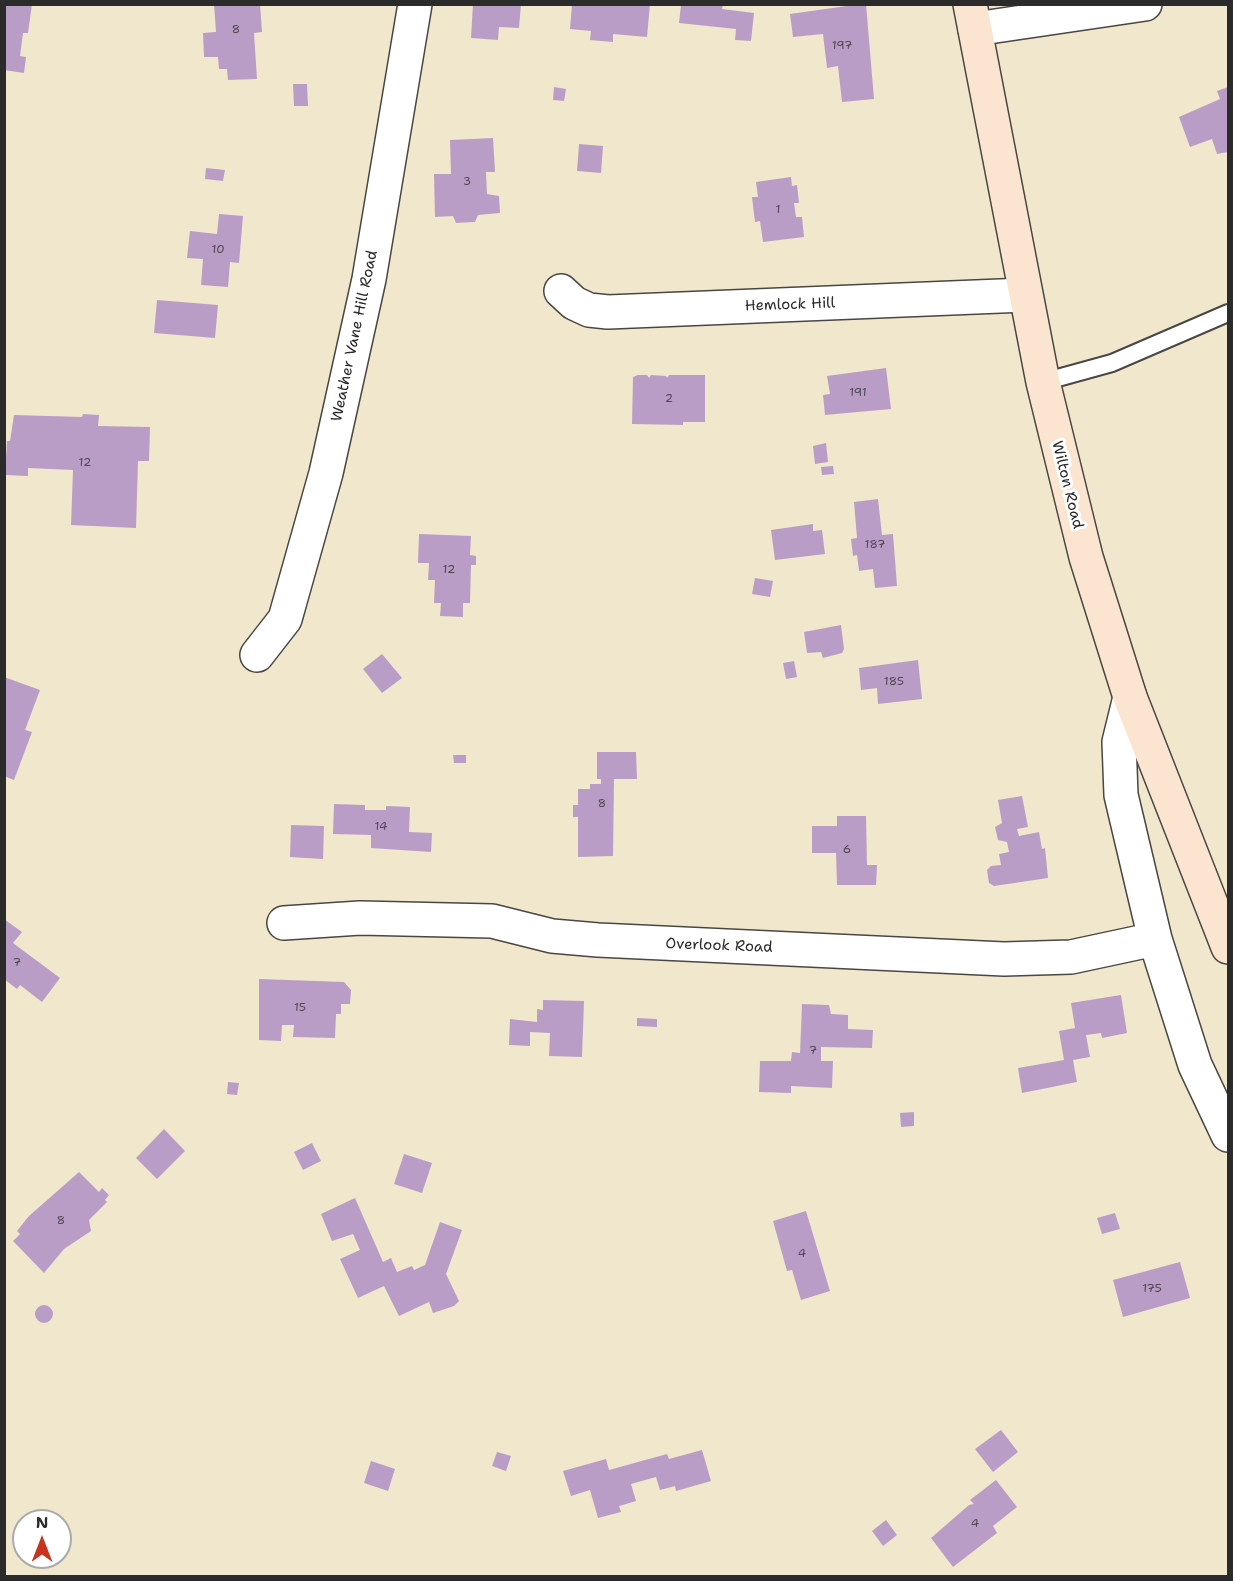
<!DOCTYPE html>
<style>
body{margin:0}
#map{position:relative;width:1233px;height:1581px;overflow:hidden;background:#f1e7cd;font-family:"Shantell Sans",sans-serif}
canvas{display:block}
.frame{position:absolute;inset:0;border:6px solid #2b2b2b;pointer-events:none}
.north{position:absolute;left:12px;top:1509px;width:60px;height:60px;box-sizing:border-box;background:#fff;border:2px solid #aaa;border-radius:50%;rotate:0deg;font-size:16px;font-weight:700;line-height:24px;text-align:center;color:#2b2b2b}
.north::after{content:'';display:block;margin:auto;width:21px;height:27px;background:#c8321e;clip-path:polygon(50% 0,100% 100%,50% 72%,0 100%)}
</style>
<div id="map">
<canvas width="1233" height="1581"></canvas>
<div class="frame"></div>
<div class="north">N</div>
</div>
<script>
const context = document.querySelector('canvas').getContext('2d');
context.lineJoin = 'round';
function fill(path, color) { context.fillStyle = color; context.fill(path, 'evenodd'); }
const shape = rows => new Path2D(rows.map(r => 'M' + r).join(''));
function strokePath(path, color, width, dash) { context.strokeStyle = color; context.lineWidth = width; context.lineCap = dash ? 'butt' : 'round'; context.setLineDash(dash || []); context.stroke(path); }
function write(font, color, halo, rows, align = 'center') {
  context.font = font + ' "Shantell Sans",sans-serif'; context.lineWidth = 6; context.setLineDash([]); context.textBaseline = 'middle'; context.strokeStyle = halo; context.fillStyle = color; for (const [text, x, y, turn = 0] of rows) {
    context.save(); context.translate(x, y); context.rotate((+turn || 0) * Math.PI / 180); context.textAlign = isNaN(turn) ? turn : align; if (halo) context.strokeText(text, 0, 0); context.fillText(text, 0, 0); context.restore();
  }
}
fill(shape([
 [4,4,32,4,28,33,23,33,20,56,26,57,24,73,4,70],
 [214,4,260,4,262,32,254,33,257,79,228,80,227,69,219,69,218,57,204,57,203,33,216,32],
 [473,4,521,4,519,28,499,27,498,40,471,38],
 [572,4,650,4,647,37,613,34,613,42,590,40,591,31,570,29],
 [861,4,866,4,874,99,842,102,838,66,827,68,823,34,793,37,790,14],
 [681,5,723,5,722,9,754,13,751,41,735,40,736,29,679,23],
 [293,84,307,84,308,106,294,106],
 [554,87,566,89,564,101,553,100],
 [1228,87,1228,152,1217,154,1212,139,1190,147,1179,117,1220,99,1217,91],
 [493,138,495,172,486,172,487,194,499,196,500,213,478,215,475,222,456,223,453,216,435,217,434,174,451,174,450,140],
 [579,144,603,146,601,173,577,171],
 [206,168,225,170,223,181,205,179],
 [791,177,792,186,797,185,799,203,794,203,796,217,802,217,804,237,763,242,760,221,755,222,752,197,758,197,756,182],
 [219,214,243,216,239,263,230,262,228,287,201,285,203,259,187,258,190,231,217,234],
 [157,300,218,305,215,338,154,333],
 [886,368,891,409,825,415,823,395,830,394,827,376],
 [638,375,647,375,649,378,651,375,666,376,667,378,669,375,705,375,705,422,683,422,683,425,632,424,633,377],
 [83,414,99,415,98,426,150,427,149,461,138,461,136,528,71,525,73,470,28,468,28,476,5,475,7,441,10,441,14,415,82,417],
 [826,443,828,462,815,464,813,446],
 [833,466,834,474,822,475,821,467],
 [878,499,882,535,893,534,897,586,875,588,873,569,859,571,857,555,853,556,851,539,857,538,854,502],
 [813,524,813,531,822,530,825,554,775,560,771,530],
 [419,534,471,536,470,555,476,556,476,565,471,565,470,603,463,603,463,617,440,616,441,603,434,603,435,580,428,580,429,563,418,563],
 [755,578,773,581,770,597,752,594],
 [841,625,844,649,842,653,823,658,821,652,807,653,804,632],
 [382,654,402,678,382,693,363,669],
 [918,660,922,699,878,704,877,688,861,690,859,668],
 [794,661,797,677,786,679,783,663],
 [4,677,40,690,25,730,32,732,14,780,4,776],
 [597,752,636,752,637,779,614,779,613,856,578,857,578,817,573,817,573,805,578,805,578,789,590,789,590,784,601,784,601,779,597,779],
 [453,755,466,755,466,763,454,763],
 [1022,796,1028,827,1017,829,1019,836,1039,832,1042,849,1045,848,1048,878,994,886,989,883,987,870,991,866,1001,865,999,854,1009,852,1007,842,998,840,995,827,1002,823,998,800],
 [334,804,365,805,365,810,386,810,386,806,410,807,409,832,432,833,431,852,371,848,371,835,333,834],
 [837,816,866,816,867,865,877,865,876,885,837,885,836,853,812,853,812,826,837,826],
 [291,825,324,826,323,859,290,857],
 [4,919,22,932,13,943,60,978,42,1002,20,985,17,989,4,979],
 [259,979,344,982,351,990,350,1004,341,1004,341,1014,336,1014,335,1038,293,1037,294,1025,282,1025,281,1041,259,1040],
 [1121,995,1127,1033,1102,1038,1101,1033,1086,1035,1090,1057,1073,1060,1077,1082,1022,1093,1018,1068,1064,1060,1059,1031,1075,1028,1071,1003],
 [543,1000,584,1001,582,1057,549,1056,550,1033,530,1032,530,1046,509,1045,510,1019,537,1022,537,1009,543,1010],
 [802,1004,829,1005,831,1014,848,1015,848,1029,873,1030,872,1048,821,1047,821,1061,833,1061,832,1088,791,1086,791,1093,759,1092,760,1061,791,1061,792,1052,800,1053],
 [637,1018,657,1019,657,1027,637,1026],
 [228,1082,239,1083,237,1095,227,1094],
 [914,1112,914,1126,901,1127,900,1113],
 [164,1129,185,1151,157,1179,136,1158],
 [312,1143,321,1161,303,1170,294,1152],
 [404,1154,432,1163,422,1193,394,1184],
 [79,1172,99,1192,102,1188,109,1195,105,1200,107,1202,89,1220,91,1231,64,1249,44,1273,13,1241,20,1234,17,1231,29,1216],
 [355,1198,383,1262,391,1258,397,1272,412,1266,414,1270,425,1265,440,1222,462,1230,446,1274,459,1301,454,1306,433,1313,429,1302,399,1316,384,1286,358,1298,340,1259,360,1250,353,1234,332,1241,321,1214],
 [806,1211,830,1291,801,1300,792,1270,787,1271,773,1221],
 [1115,1213,1120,1229,1102,1234,1097,1218],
 [1180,1262,1190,1298,1123,1317,1113,1280],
 '35 1314a9 9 0 1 1 18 0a9 9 0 1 1-18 0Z',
 [1001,1430,1018,1452,993,1472,975,1449],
 [702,1450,711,1481,676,1491,675,1486,660,1490,656,1477,631,1484,636,1501,619,1506,621,1512,598,1518,590,1490,571,1496,563,1471,606,1459,609,1470,667,1454,669,1459],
 [497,1452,511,1456,506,1471,492,1466],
 [371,1461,395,1469,388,1491,364,1483],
 [996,1480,1017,1507,993,1526,997,1533,953,1567,931,1538,969,1505,974,1504,970,1500],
 [886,1520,897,1535,883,1546,872,1531]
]), '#ba9dc7');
const lane = shape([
 [1043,382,1112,363,1228,313]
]);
const street = shape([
 [975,29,1145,4],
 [561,291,574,303,589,310,608,312,1025,295],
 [257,655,285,619,326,473,369,279,415,4],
 [284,923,360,918,492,921,552,936,598,940,1004,959,1071,957,1155,939,1121,795,1119,742,1130,697],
 [1155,939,1195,1065,1228,1135]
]);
const secondary = shape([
 [970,4,1043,382,1086,557,1130,697,1228,947]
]);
strokePath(lane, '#494743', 20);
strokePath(street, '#494743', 36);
strokePath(secondary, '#494743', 36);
strokePath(lane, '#fff', 16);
strokePath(street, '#fff', 33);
strokePath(secondary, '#fce5d0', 33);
write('12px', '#4f4852', null, [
 ["8",236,30],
 ["197",842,46],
 ["3",467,182],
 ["1",778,210],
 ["10",218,250],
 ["191",858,393],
 ["2",669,399],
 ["12",85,463],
 ["187",875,545],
 ["12",449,570],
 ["185",894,682],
 ["8",602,804],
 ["14",381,827],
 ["6",847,850],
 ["7",17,963],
 ["15",300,1008],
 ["7",813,1051],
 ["8",61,1221],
 ["4",802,1254],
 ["175",1152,1289],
 ["4",975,1524]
]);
write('15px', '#2b2b2b', '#fff', [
 ["Hemlock Hill",790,305,-2],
 ["Weather Vane Hill Road",355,336,-78],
 ["Wilton Road",1067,485,76],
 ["Overlook Road",719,946,2]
]);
</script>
